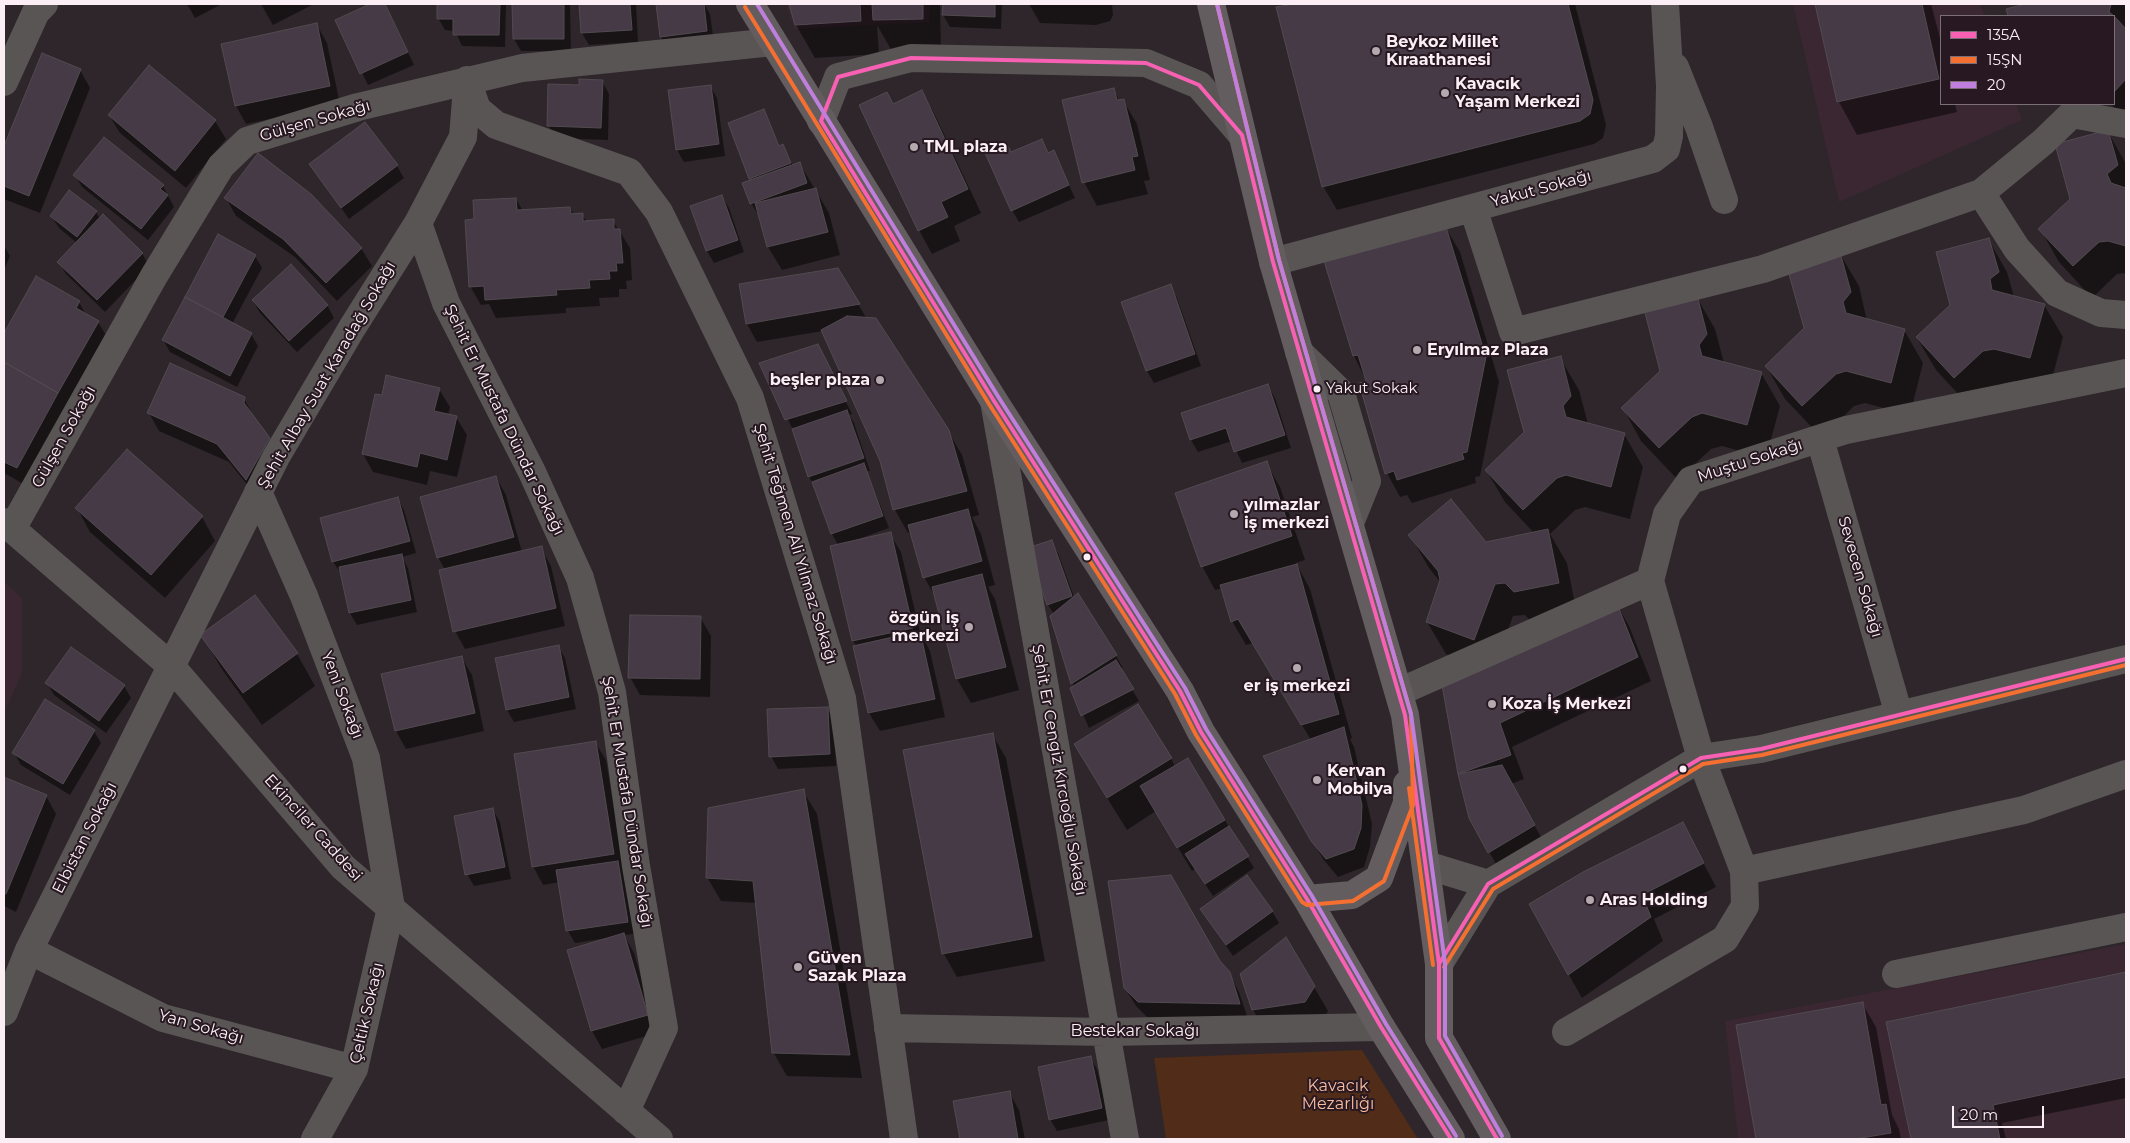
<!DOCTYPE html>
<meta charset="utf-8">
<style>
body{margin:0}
#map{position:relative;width:2130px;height:1143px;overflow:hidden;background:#2e262a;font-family:Montserrat,sans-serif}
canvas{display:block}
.frame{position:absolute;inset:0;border:5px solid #fbeff5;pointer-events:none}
.legend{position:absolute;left:1940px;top:15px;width:175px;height:90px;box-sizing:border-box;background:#281821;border:1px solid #7c6e76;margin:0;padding:6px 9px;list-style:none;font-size:15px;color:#fbeff5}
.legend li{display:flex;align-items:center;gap:10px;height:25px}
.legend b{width:25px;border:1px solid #7c6e76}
.scale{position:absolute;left:1952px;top:1106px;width:92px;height:22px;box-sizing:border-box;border:2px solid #fbeff5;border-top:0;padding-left:6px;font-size:15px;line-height:18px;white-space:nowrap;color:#fbeff5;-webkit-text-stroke:4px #281821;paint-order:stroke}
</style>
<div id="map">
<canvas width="2130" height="1143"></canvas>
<div class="frame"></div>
<ul class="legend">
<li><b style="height:6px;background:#f860b3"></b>135A</li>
<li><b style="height:6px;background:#f46f30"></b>15ŞN</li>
<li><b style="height:6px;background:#c07fdc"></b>20</li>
</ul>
<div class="scale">20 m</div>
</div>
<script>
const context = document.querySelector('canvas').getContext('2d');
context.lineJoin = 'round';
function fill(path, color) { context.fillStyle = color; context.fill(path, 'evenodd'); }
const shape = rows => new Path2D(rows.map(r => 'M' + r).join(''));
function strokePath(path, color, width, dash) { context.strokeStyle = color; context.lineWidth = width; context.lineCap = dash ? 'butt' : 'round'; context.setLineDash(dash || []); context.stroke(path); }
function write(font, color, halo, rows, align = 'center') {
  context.font = font + ' Montserrat,sans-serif'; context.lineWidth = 4; context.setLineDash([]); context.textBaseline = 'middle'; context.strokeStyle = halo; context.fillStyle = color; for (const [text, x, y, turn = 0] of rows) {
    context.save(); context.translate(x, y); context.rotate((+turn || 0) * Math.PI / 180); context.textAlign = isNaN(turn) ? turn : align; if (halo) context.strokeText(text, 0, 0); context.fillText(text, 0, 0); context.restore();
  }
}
fill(shape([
 [786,4,930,4,929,22,795,29],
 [1793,4,1980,4,1985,16,1941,16,1941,104,2016,104,2022,120,1839,202],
 [4,582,22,598,22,673,4,713],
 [2126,944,2126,1139,1738,1139,1725,1021]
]), '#3b2732');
fill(shape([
 [1362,1050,1418,1139,1166,1139,1154,1058]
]), '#512c19');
fill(shape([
 [187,4,222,4,195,18],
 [261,4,314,4,273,25],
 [373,4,385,4,414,65,368,85,337,20],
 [438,4,506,4,505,47,462,46,455,31,445,30,438,18],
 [514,4,570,4,571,51,521,51,514,39],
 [580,4,636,4,638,42,589,45,582,33],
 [657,4,704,4,710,14,714,43,668,49,661,37],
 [790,4,940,4,941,52,893,53,877,25,879,54,815,58,796,25],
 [944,4,1002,4,1001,29,950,27,943,15],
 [1029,4,1112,4,1113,15,1110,21,1096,25,1040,23],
 [1300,4,1575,4,1606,125,1603,138,1594,144,1337,210,1323,186,1278,8],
 [1816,4,1931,4,1941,42,1941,104,1955,104,1957,112,1857,135,1839,102],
 [2029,4,2126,4,2126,119,2111,104,2114,104,2114,16,2009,16,2008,10],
 [317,25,327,43,340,104,246,124,236,106],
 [43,54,80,70,90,88,40,213,4,199,4,150],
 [602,81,609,94,608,140,555,138,548,125,580,87],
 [710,86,717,98,725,156,684,162,677,150,669,91],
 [1113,89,1120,101,1123,100,1137,124,1150,180,1144,181,1148,194,1097,206,1084,182],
 [922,92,935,115,981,213,954,226,960,241,932,254,919,230],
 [764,110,780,147,783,146,793,166,800,164,829,213,840,255,782,270,768,247,761,220,751,203,752,181,750,178],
 [109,115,215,121,226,139,186,188,120,133],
 [2108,132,2126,164,2126,273,2117,274,2092,298,2059,262,2040,229,2072,200],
 [1041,140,1049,154,1053,152,1075,198,1019,222,1012,210,1011,153],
 [310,164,397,166,404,178,349,219],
 [75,175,163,186,174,207,148,240,82,187],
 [722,196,729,208,744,252,714,263,707,251,691,207],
 [226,198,361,248,372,266,337,301,295,257,236,216],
 [516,199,523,211,570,208,574,215,582,215,587,222,613,221,630,248,632,280,626,281,627,289,619,289,619,297,599,298,600,306,566,308,566,313,496,318,489,304,481,305,470,286,476,220],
 [96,212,100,219,142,253,149,266,105,312,66,274,59,262,77,243,59,228,51,216],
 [1446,228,1460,252,1499,382,1480,476,1475,477,1476,483,1412,503,1407,495,1400,497,1387,473,1367,382,1354,356],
 [218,236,255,256,262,268,232,324,251,334,258,346,237,387,170,352,163,340],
 [1988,239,2007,272,2014,297,2044,305,2063,337,2049,390,2014,381,2001,384,1973,410,1936,370,1917,338,1951,305],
 [4,246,10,256,4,270],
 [1840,254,1859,286,1867,321,1904,330,1923,363,1910,415,1865,403,1854,406,1822,438,1785,399,1766,366,1805,329],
 [837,269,867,319,948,431,962,455,979,515,972,517,981,534,995,585,988,587,995,599,1019,690,971,703,957,679,937,600,924,577,912,532,908,533,895,510,881,460,823,331,757,342,747,324],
 [37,278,79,302,86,315,98,322,109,340,27,486,4,473,4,337],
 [1170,286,1177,298,1201,366,1154,383,1147,371],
 [1696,296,1715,329,1724,363,1761,373,1780,406,1766,458,1722,446,1711,449,1678,480,1641,441,1623,408,1662,371],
 [253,301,327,305,334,318,297,352,260,313],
 [824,358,852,414,849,415,854,423,870,471,867,471,889,528,856,540,857,541,890,534,901,552,920,632,930,651,945,717,880,731,869,713,855,647,857,647,853,641,832,547,838,545,832,534,815,486,809,477,794,432,761,363],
 [1560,358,1579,390,1588,424,1624,434,1643,467,1630,519,1585,507,1575,510,1550,534,1567,563,1577,615,1533,624,1525,615,1513,616,1497,660,1616,603,1629,626,1651,681,1512,747,1524,779,1511,784,1541,837,1496,864,1470,818,1443,686,1481,667,1446,654,1427,622,1441,583,1429,568,1410,535,1485,543,1534,533,1505,502,1486,470,1525,433],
 [1268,386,1275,398,1291,448,1242,463,1232,441,1198,452,1191,440,1183,414],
 [439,389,450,407,448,415,456,417,467,435,457,477,430,471,427,485,373,472,363,454,383,397],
 [244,398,254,418,280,457,257,497,229,462,159,431,149,413],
 [1266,463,1280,487,1305,560,1296,563,1310,589,1352,738,1350,739,1354,747,1372,824,1370,847,1364,867,1338,877,1323,859,1312,840,1311,740,1253,643,1246,645,1232,621,1223,588,1215,590,1202,566],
 [496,477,506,495,522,552,541,548,551,566,565,626,465,649,455,631,445,570,438,557],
 [397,498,404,510,416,553,402,557,408,568,417,612,357,625,350,613,341,573,333,562],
 [77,508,202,517,215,541,165,598,90,532],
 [1051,541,1058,553,1074,597,1077,595,1116,656,1123,668,1120,669,1139,701,1089,728,1072,689,1074,687,1051,617,1054,614,1048,605],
 [700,617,711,636,710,697,640,695,630,677],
 [202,635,297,654,315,686,262,725,221,668],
 [558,646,565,658,576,709,514,722,507,710],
 [461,657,472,675,484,731,406,749,396,731],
 [47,683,124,686,131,698,106,733,54,695],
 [45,701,94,731,101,743,70,795,21,765,14,753],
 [827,708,834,720,836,766,778,769,771,756],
 [992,734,1006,758,1045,961,957,977,944,954,905,751],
 [595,742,606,760,634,934,624,935,634,953,657,1033,602,1049,592,1031,569,951,609,939,608,938,575,943,568,931,560,882,543,885,533,866],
 [1171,758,1175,767,1188,759,1254,868,1213,896,1195,869,1192,871,1156,811,1127,830,1094,777],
 [4,779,46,796,56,814,16,912,4,906],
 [803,791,817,814,862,1078,787,1076,773,1052,757,903,721,901,707,877],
 [493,810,500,822,511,879,474,886,467,874],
 [1683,824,1716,887,1654,919,1663,941,1582,998,1569,975],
 [1201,909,1272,911,1279,923,1233,956],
 [1286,939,1328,1011,1318,1026,1267,1033,1253,1010],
 [1219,962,1229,973,1239,992,1249,1022,1150,1020,1136,1006,1125,988],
 [2126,973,2126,1098,2002,1123,2006,1139,1913,1139,1888,1023],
 [1862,1003,1876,1027,1892,1115,1899,1129,1901,1139,1757,1139,1737,1026],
 [1090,1057,1097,1069,1109,1120,1057,1131,1050,1119],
 [1009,1092,1019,1110,1025,1139,961,1139,954,1102]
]), '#0007');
const building = shape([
 [370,4,385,4,408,52,360,74,335,20,370,4],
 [437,4,500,4,499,35,453,35,453,19,437,19,437,4],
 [512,4,564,4,564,39,513,39,512,4],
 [579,4,630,4,632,30,581,33,579,4],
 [656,4,704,4,707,31,660,37,656,4],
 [789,4,860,4,861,21,795,25,789,4],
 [872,4,923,4,923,19,873,20,872,4],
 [943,4,995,4,995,17,942,15,943,4],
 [1294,4,1568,4,1593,100,1590,114,1580,121,1322,187,1276,7,1294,4],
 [1815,4,1922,4,1939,79,1837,102,1815,4],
 [2025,4,2111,4,2109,12,2114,16,2008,16,2006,9,2025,4],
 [2114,16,2126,29,2126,79,2114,92,2114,16],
 [317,23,330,86,235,106,221,44,317,23],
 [42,53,81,69,29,196,4,186,4,146,42,53],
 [149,65,216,120,175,171,108,115,149,65],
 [579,79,603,80,601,128,547,126,548,84,579,85,579,79],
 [711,85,719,144,676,150,668,90,711,85],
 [1114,88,1117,100,1124,99,1138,156,1132,157,1135,170,1082,183,1062,100,1114,88],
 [922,90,968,189,941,202,948,217,918,231,859,105,887,92,893,104,922,90],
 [764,109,779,146,783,144,791,163,749,179,728,123,764,109],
 [365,122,398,165,341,208,309,164,365,122],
 [2108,130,2118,165,2107,174,2111,183,2126,188,2126,246,2108,241,2099,242,2073,266,2038,229,2070,199,2055,144,2108,130],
 [104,137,164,185,160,189,168,195,141,229,73,175,104,137],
 [1042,139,1048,153,1054,150,1069,185,1011,211,985,153,1007,144,1011,152,1042,139],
 [258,153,311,194,362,248,326,283,283,239,224,198,258,153],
 [800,162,807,183,750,204,742,183,800,162],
 [816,188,828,232,767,247,755,203,816,188],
 [69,190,97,211,77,237,50,216,69,190],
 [722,195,738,240,706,251,690,206,722,195],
 [516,198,517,210,570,207,571,214,583,213,583,221,614,219,614,229,620,229,623,263,616,263,617,271,609,271,610,279,589,280,590,288,556,290,557,295,485,300,484,286,469,287,465,220,474,219,473,200,516,198],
 [103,214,143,253,97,300,57,262,103,214],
 [1446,227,1486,357,1467,452,1462,453,1464,459,1397,480,1394,471,1385,474,1359,383,1366,381,1358,355,1353,356,1324,261,1446,227],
 [218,234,256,255,223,317,185,297,218,234],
 [1989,238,1999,272,1990,279,1992,290,2045,304,2030,358,1994,349,1983,351,1954,378,1916,337,1950,305,1936,252,1989,238],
 [1840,252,1851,292,1843,302,1846,313,1905,329,1891,383,1846,371,1836,374,1802,406,1765,366,1804,328,1787,267,1840,252],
 [291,264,328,305,289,341,252,300,291,264],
 [838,268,860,304,746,324,739,284,838,268],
 [36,276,80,301,76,308,99,321,58,393,4,362,4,333,36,276],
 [1171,284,1195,354,1146,371,1121,302,1171,284],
 [1697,295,1707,334,1699,345,1702,356,1762,372,1747,425,1702,413,1692,417,1659,448,1621,408,1660,371,1644,309,1697,295],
 [185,297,252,333,230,376,162,340,185,297],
 [847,316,876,318,949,430,967,491,893,510,880,461,821,330,847,316],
 [818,344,847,401,785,420,759,363,818,344],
 [1561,356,1571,396,1563,406,1566,417,1625,433,1611,487,1566,475,1557,478,1523,510,1485,470,1524,432,1507,370,1561,356],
 [4,362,58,393,17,468,4,462,4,362],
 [170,363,245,397,244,403,270,438,246,480,217,444,147,413,170,363],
 [386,375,440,388,434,411,457,416,447,460,420,453,417,467,362,454,375,394,382,395,386,375],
 [1268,384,1285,435,1234,452,1226,428,1190,440,1181,413,1268,384],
 [847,410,864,458,808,477,792,429,847,410],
 [127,449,203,516,151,575,75,508,127,449],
 [1267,461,1292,536,1201,567,1175,493,1267,461],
 [864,463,883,516,831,534,812,482,864,463],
 [496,476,514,537,437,558,420,497,496,476],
 [398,497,410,541,332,562,320,518,398,497],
 [1451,499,1486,542,1548,529,1559,583,1514,592,1505,583,1495,584,1474,640,1426,622,1440,580,1438,571,1408,535,1451,499],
 [968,509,982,561,923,578,908,525,968,509],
 [891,532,913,628,852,641,830,546,891,532],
 [1052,540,1072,596,1047,605,1027,548,1052,540],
 [542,546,556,608,453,632,439,570,542,546],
 [402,554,411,600,349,613,339,567,402,554],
 [1297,564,1339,714,1301,725,1238,619,1231,622,1220,585,1297,564],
 [982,574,1006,667,956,679,932,587,982,574],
 [1078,593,1117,655,1071,684,1050,616,1078,593],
 [255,595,298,653,243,693,200,635,255,595],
 [1616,601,1638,657,1500,723,1511,755,1458,774,1442,685,1616,601],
 [630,615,701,616,700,679,628,678,630,615],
 [920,631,935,699,868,713,853,646,920,631],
 [559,645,569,697,506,710,495,658,559,645],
 [71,647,125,685,99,721,45,683,71,647],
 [462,656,475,713,395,731,381,674,462,656],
 [1116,660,1134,689,1081,716,1070,688,1116,660],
 [45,699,95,730,63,784,12,753,45,699],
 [1138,704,1172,758,1107,798,1074,744,1138,704],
 [828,707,830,754,769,757,767,709,828,707],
 [1344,727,1362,805,1361,828,1354,849,1326,859,1311,841,1263,756,1344,727],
 [993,733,1032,937,942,954,903,750,993,733],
 [596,741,614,854,532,867,514,754,596,741],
 [1188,758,1225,820,1177,848,1140,786,1188,758],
 [1502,765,1535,825,1488,853,1469,818,1458,774,1502,765],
 [4,777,47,795,6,894,4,893,4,777],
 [804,789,850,1055,772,1053,753,881,706,878,708,808,804,789],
 [493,808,505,867,465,875,454,816,493,808],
 [1683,822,1704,863,1642,895,1651,917,1568,975,1529,904,1583,872,1683,822],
 [1229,826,1249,856,1205,884,1185,854,1229,826],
 [618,861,628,922,566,931,556,870,618,861],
 [1171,875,1220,961,1230,972,1240,1004,1138,1002,1124,988,1108,881,1171,875],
 [1247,875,1273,911,1226,945,1200,909,1247,875],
 [624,933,648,1015,591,1031,567,950,624,933],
 [1286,937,1315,986,1305,1002,1252,1010,1240,974,1286,937],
 [2126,972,2126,1077,1993,1105,2000,1139,1911,1139,1886,1022,2126,972],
 [1863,1002,1881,1105,1886,1104,1891,1133,1855,1139,1756,1139,1736,1025,1863,1002],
 [1091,1056,1102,1108,1049,1120,1038,1067,1091,1056],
 [1010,1091,1018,1139,960,1139,953,1101,1010,1091]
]);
fill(building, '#463a46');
strokePath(building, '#514b50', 1);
strokePath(shape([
 [1675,67,1699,127,1724,200],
 [467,80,477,109,496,125,629,172,659,212,750,398,842,698,904,1139],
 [4,82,36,12,44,4],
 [821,121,838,77,911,58,1146,63,1199,85,1242,135],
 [1981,193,2017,249,2057,293,2101,313,2126,315],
 [1473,208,1513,332,1763,269,1981,193,2043,142,2072,114,2126,124],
 [418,223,446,303,532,472,580,578,612,692,636,866,664,1028,626,1111],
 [1273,262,1653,159,1666,149,1669,136,1670,86,1665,4],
 [1299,352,1341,393,1367,481,1350,523],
 [994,401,1125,1139],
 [1820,439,1899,715],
 [258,492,304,596,366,758,391,908,354,1069,315,1139],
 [4,522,171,666,343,867,659,1139],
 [12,529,154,276,221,166,247,141,358,107,522,68,773,42],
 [1399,692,1650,581,1667,514,1691,480,1846,430,2126,373],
 [1426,865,1488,884],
 [1744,871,2024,810,2126,774],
 [29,950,163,1018,354,1069],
 [1439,964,1488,884,1701,758,1761,749,2126,659],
 [1896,974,2126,927],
 [4,1012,29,950,276,457,352,328,418,223,463,137,467,87],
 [888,1028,1106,1032,1381,1027],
 [1566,1032,1725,939,1745,906,1744,871,1701,758,1650,581]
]), '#595555', 28);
strokePath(shape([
 [750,4,994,401,1180,691,1201,732,1307,899,1381,1027,1451,1139],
 [1211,4,1273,262,1405,715,1439,964,1439,1038,1497,1139],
 [1307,899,1352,895,1379,878,1407,803,1407,784]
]), '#635d5f', 28);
strokePath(shape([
 [1439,964,1488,884,1701,758,1761,749,2126,659],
 [1451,1139,1381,1027,1307,899,1201,732,1180,691,994,401,821,121,838,77,911,58,1146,63,1199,85,1242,135,1273,262,1405,715,1439,964,1439,1038,1497,1139]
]), '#f860b3', 4);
strokePath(shape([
 [745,7,989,404,1175,694,1196,735,1302,902,1307,905,1353,901,1384,881,1413,805,1411,714,1279,260,1217,4],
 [1409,788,1433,965],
 [1444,967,1493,889,1703,764,1762,755,2126,665]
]), '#f46f30', 4);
strokePath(shape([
 [757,4,999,398,1185,688,1206,729,1312,896,1386,1024,1456,1136],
 [1217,4,1279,260,1411,714,1445,963,1445,1036,1502,1136]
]), '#c07fdc', 4);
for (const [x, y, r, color] of [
 [1376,51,5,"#b3a9ae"],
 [1445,93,5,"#b3a9ae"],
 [914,147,5,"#b3a9ae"],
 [1417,350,5,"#b3a9ae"],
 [880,380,5,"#b3a9ae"],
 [1317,389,4.5,"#fbeff5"],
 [1234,514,5,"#b3a9ae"],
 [1087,557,4.5,"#fbeff5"],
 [969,627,5,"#b3a9ae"],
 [1297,668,5,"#b3a9ae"],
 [1492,704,5,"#b3a9ae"],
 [1683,769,4.5,"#fbeff5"],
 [1317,780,5,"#b3a9ae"],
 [1590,900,5,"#b3a9ae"],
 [798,967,5,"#b3a9ae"]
]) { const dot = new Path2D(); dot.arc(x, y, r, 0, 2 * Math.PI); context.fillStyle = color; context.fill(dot); strokePath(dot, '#281821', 2); }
write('15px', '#fbeff5', '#281821', [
 ["Yakut Sokak",1326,389]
], 'left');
write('bold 16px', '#fbeff5', '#281821', [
 ["Beykoz Millet",1386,42],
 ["Kıraathanesi",1386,60],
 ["Kavacık",1455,84],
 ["Yaşam Merkezi",1455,102],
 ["TML plaza",924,147],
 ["Eryılmaz Plaza",1427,350],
 ["beşler plaza",870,380,"right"],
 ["yılmazlar",1244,505],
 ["iş merkezi",1244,523],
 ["özgün iş",959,618,"right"],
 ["merkezi",959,636,"right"],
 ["er iş merkezi",1297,686,"center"],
 ["Koza İş Merkezi",1502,704],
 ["Kervan",1327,771],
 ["Mobilya",1327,789],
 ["Aras Holding",1600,900],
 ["Güven",808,958],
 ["Sazak Plaza",808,976]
], 'left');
write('16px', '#fbeff5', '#281821', [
 ["Gülşen Sokağı",315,121,-16],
 ["Yakut Sokağı",1541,189,-15],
 ["Şehit Albay Suat Karadağ Sokağı",327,375,-60],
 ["Şehit Er Mustafa Dündar Sokağı",504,420,64],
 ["Gülşen Sokağı",64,437,-61],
 ["Muştu Sokağı",1750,461,-18],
 ["Şehit Teğmen Ali Yılmaz Sokağı",795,544,73],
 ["Sevecen Sokağı",1860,577,74],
 ["Yeni Sokağı",342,695,69],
 ["Şehit Er Cengiz Kırcıoğlu Sokağı",1059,770,80],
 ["Şehit Er Mustafa Dündar Sokağı",627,802,81],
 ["Ekinciler Caddesi",313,828,48],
 ["Elbistan Sokağı",85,838,-63],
 ["Çeltik Sokaḡı",367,1013,-77],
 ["Yan Sokağı",201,1027,16],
 ["Bestekar Sokağı",1135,1031]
]);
write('16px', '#fabd9f', '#281821', [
 ["Kavacık",1338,1086],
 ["Mezarlığı",1338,1104]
]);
</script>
